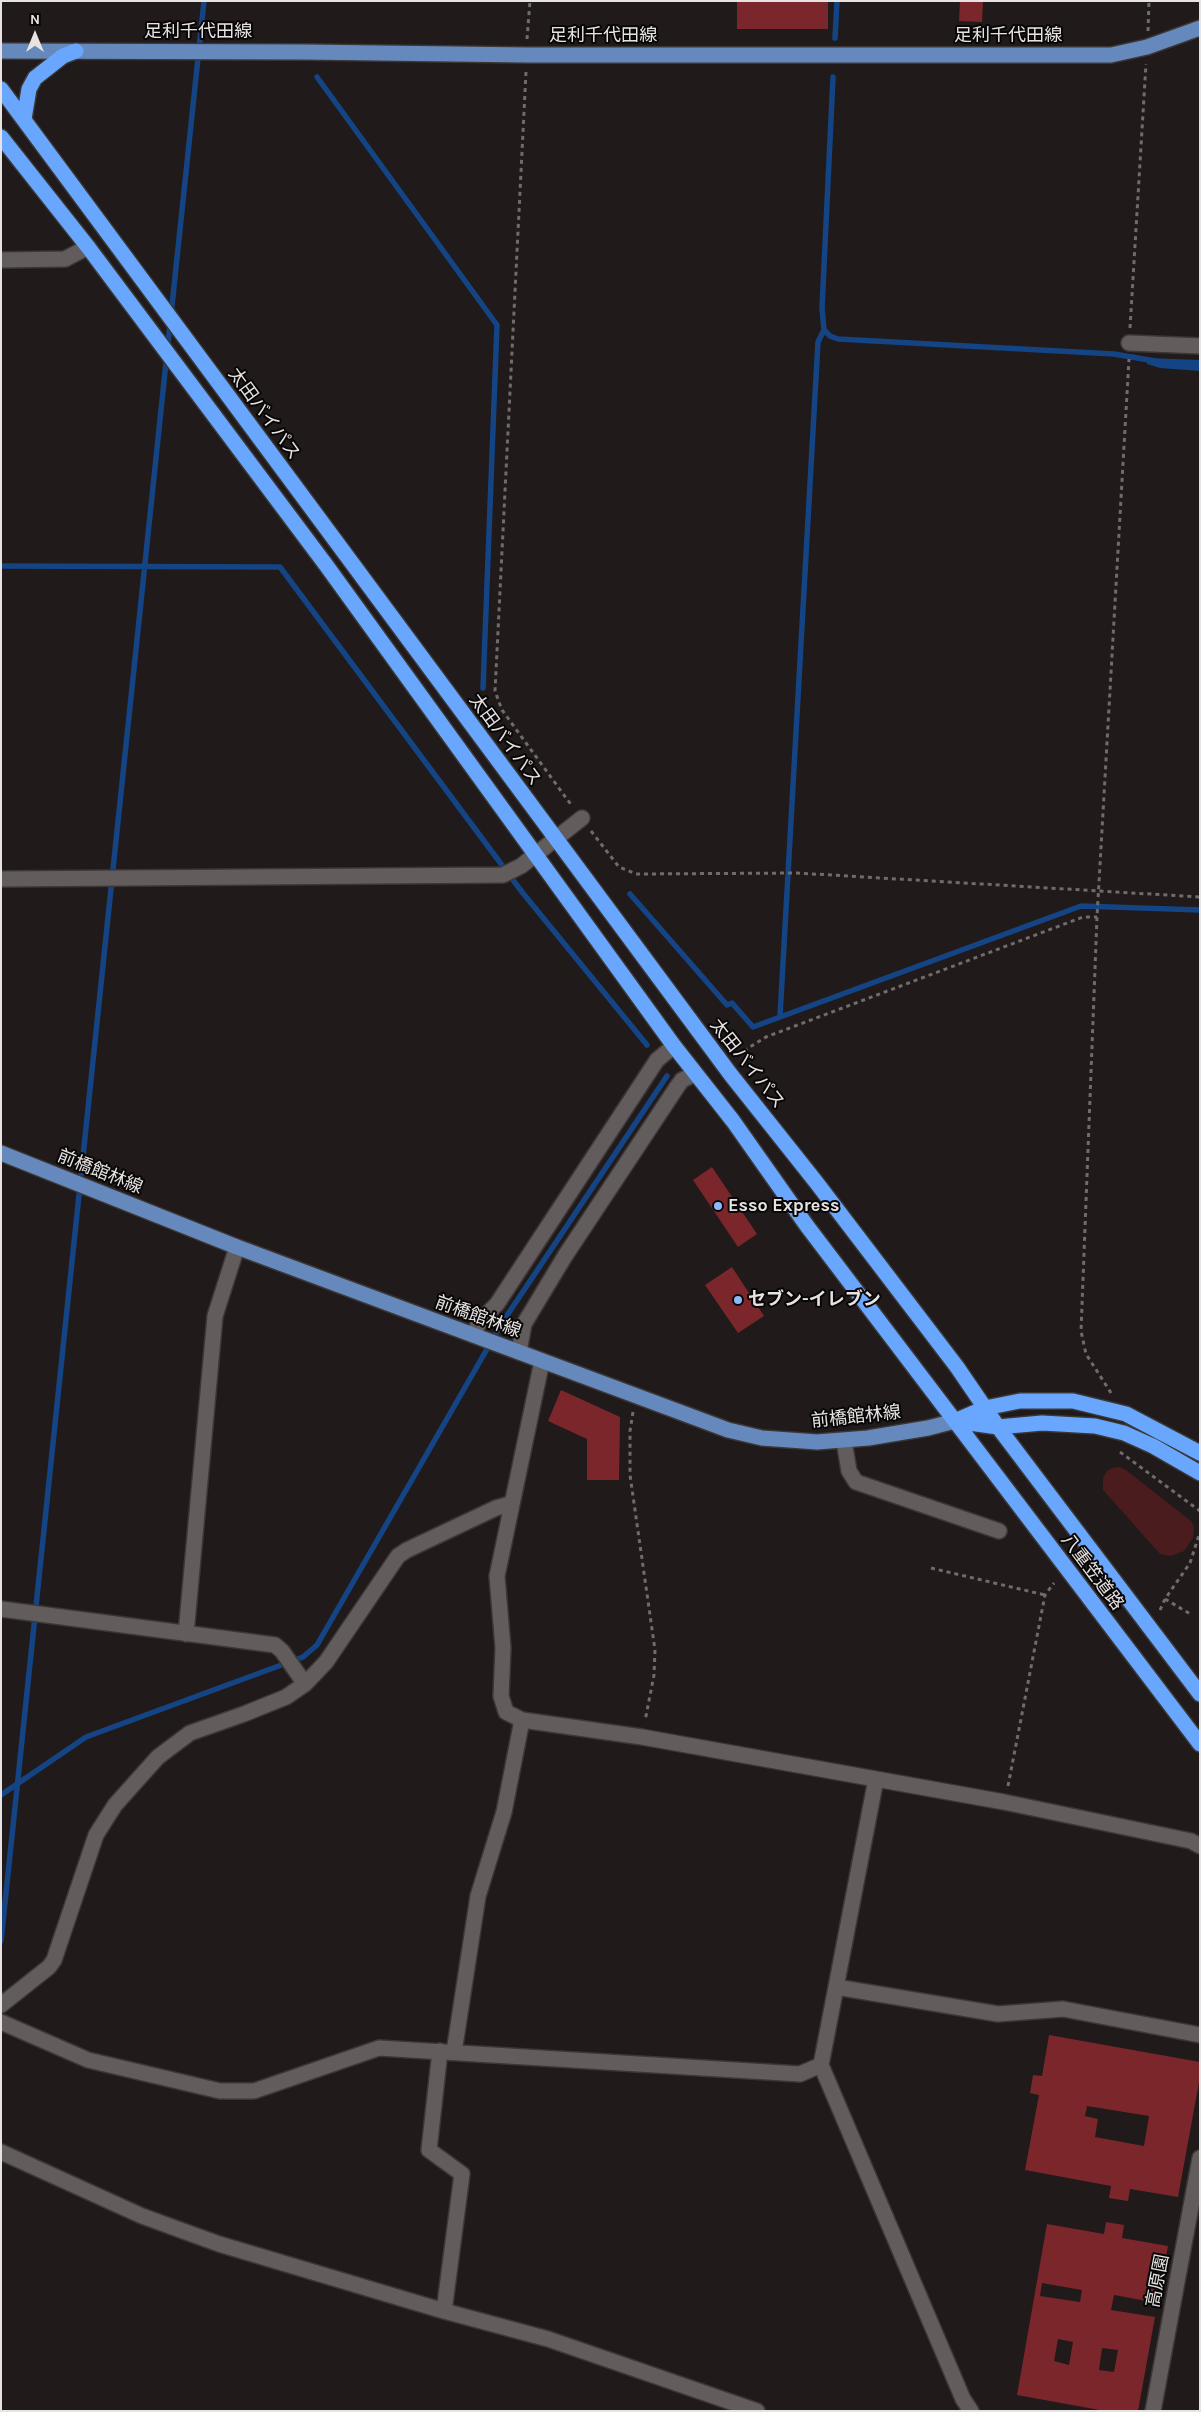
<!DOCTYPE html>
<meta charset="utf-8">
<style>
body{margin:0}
#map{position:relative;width:1201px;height:2412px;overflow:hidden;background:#201a1a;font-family:Karla,sans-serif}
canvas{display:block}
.frame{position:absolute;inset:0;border:2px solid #e7e3e3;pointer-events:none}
.north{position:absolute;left:10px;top:10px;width:50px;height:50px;-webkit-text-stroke:4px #080606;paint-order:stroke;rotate:0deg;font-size:14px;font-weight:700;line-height:20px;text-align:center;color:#e7e3e3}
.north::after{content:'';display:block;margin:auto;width:18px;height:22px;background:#e7e3e3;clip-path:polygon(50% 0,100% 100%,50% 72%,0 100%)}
</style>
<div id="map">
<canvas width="1201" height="2412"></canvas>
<div class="frame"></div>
<div class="north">N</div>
</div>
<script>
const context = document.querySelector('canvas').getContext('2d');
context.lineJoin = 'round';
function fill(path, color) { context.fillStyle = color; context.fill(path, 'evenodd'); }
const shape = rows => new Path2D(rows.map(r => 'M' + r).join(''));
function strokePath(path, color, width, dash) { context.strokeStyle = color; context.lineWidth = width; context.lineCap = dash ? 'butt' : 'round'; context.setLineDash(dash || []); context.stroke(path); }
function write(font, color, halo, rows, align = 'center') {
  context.font = font + ' Karla,"Noto Sans JP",sans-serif'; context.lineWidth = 4; context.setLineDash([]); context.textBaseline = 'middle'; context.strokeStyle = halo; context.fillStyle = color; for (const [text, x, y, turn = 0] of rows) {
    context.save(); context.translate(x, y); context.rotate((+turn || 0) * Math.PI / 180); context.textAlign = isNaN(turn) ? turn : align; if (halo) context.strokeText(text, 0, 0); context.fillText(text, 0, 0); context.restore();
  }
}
fill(shape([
 [1120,1467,1126,1470,1191,1521,1194,1527,1193,1538,1184,1551,1171,1556,1160,1554,1103,1490,1103,1478,1107,1471,1112,1468]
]), '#4b1c1d');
fill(shape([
 [1147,358,1200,360,1200,371,1160,368,1147,364]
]), '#144483');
strokePath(shape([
 [835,38,837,1],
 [317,77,497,325,483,688],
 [833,77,822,308,824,330,830,336,838,339,1114,354,1155,361],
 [171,315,204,1],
 [1,566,280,567,522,892,647,1045],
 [630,894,727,1005,732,1003,753,1027,1081,906,1200,910],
 [780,1016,818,342,824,330],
 [1,1795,86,1737,303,1657,317,1645,502,1323,667,1076],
 [1,1941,170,324]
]), '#144483', 5.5);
fill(shape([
 [737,1,828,1,828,29,737,29],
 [960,1,983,1,982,22,959,21],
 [712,1167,757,1234,738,1247,693,1180],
 [732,1267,764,1316,738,1333,705,1285],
 [561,1390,620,1417,619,1480,587,1480,587,1439,548,1421],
 [1049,2035,1200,2062,1200,2077,1178,2197,1130,2189,1128,2201,1109,2198,1111,2186,1025,2170,1039,2095,1030,2093,1033,2075,1042,2076],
 [1087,2106,1149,2116,1144,2146,1095,2137,1098,2119,1085,2116],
 [1106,2222,1124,2225,1122,2238,1168,2246,1158,2303,1114,2295,1111,2310,1155,2317,1138,2411,1105,2411,1017,2395,1047,2224,1104,2234],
 [1042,2283,1082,2290,1080,2302,1040,2296],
 [1058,2339,1073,2342,1069,2365,1054,2361],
 [1102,2348,1118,2350,1114,2372,1099,2370]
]), '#7b262b');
const minor = shape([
 [1,260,65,259,88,247],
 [1129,343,1200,346],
 [1,879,503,875,521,866,582,818],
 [473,1335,480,1321,497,1304,657,1060,674,1046],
 [519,1352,524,1324,565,1256,677,1087,682,1080,695,1074],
 [542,1361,497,1576,503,1648,501,1696,506,1712,522,1720,642,1737,1004,1802,1191,1841,1200,1846],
 [844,1441,849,1471,856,1482,999,1531],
 [1,1609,275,1645,282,1651,305,1684],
 [186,1634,215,1316,237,1247],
 [876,1779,821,2065,963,2399,971,2411],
 [836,1987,998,2014,1063,2009,1200,2035],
 [1,2005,49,1967,54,1960,96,1835,115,1805,158,1757,190,1733,244,1714,286,1697,305,1684,326,1662,398,1556,407,1550,496,1508,510,1504],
 [1,2022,88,2060,220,2091,254,2091,379,2048,800,2074,821,2065],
 [440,2051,429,2150,462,2174,444,2311],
 [454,2052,478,1896,504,1812,522,1720],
 [1,2152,142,2216,219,2244,444,2311,548,2339,757,2411],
 [1153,2411,1200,2158]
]);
const major = shape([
 [1,51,305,52,527,55,1111,55,1147,47,1200,28],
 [1,1153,237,1247,728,1430,762,1438,817,1442,868,1438,928,1428,955,1421]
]);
const highway = shape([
 [1,89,731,1075,816,1182,957,1367,998,1427,1200,1694],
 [24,119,29,89,35,78,63,56,76,51],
 [1,137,88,247,326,565,674,1046,733,1121,807,1226,1200,1744],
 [955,1421,985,1408,1020,1401,1073,1401,1126,1414,1200,1453],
 [955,1421,998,1427,1042,1423,1095,1426,1124,1433,1153,1446,1200,1473]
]);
strokePath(minor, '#3b3736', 18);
strokePath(major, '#3b3736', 18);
strokePath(highway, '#3b3736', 18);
strokePath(shape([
 [1148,31,1149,1],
 [527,39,530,1],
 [526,72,495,691,502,710,572,806],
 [1130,328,1146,64],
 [591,831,619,867,636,874,797,873,1200,897],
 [737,1055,766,1037,1083,917,1097,917],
 [1111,1393,1086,1354,1081,1331,1097,917,1129,359],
 [633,1412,630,1431,630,1475,655,1650,654,1675,645,1721],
 [1120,1452,1200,1511],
 [931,1568,1045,1595],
 [1165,1599,1192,1615],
 [1160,1610,1165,1599,1190,1563,1200,1532],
 [1008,1786,1045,1595,1054,1583]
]), '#716c6c', 3, [4, 4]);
strokePath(minor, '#635c5c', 15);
strokePath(major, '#6689bd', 15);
strokePath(highway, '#68a7fd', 15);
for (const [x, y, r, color] of [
 [718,1206,5,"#8abafc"],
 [738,1300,5,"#8abafc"]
]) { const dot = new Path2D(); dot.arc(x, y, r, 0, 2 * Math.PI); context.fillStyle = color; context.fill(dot); strokePath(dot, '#080606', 2); }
write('18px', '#e7e3e3', '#080606', [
 ["足利千代田線",198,32],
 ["足利千代田線",603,36],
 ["足利千代田線",1008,36],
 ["太田バイパス",264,414,54],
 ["太田バイパス",505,740,54],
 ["太田バイパス",747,1064,52],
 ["前橋館林線",100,1172,22],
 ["前橋館林線",478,1317,20],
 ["前橋館林線",856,1417,-6],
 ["八重笠道路",1092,1572,53],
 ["高原園",1158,2281,-79]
]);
write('bold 18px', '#e7e3e3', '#080606', [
 ["Esso Express",728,1206],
 ["セブン-イレブン",748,1300]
], 'left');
</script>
